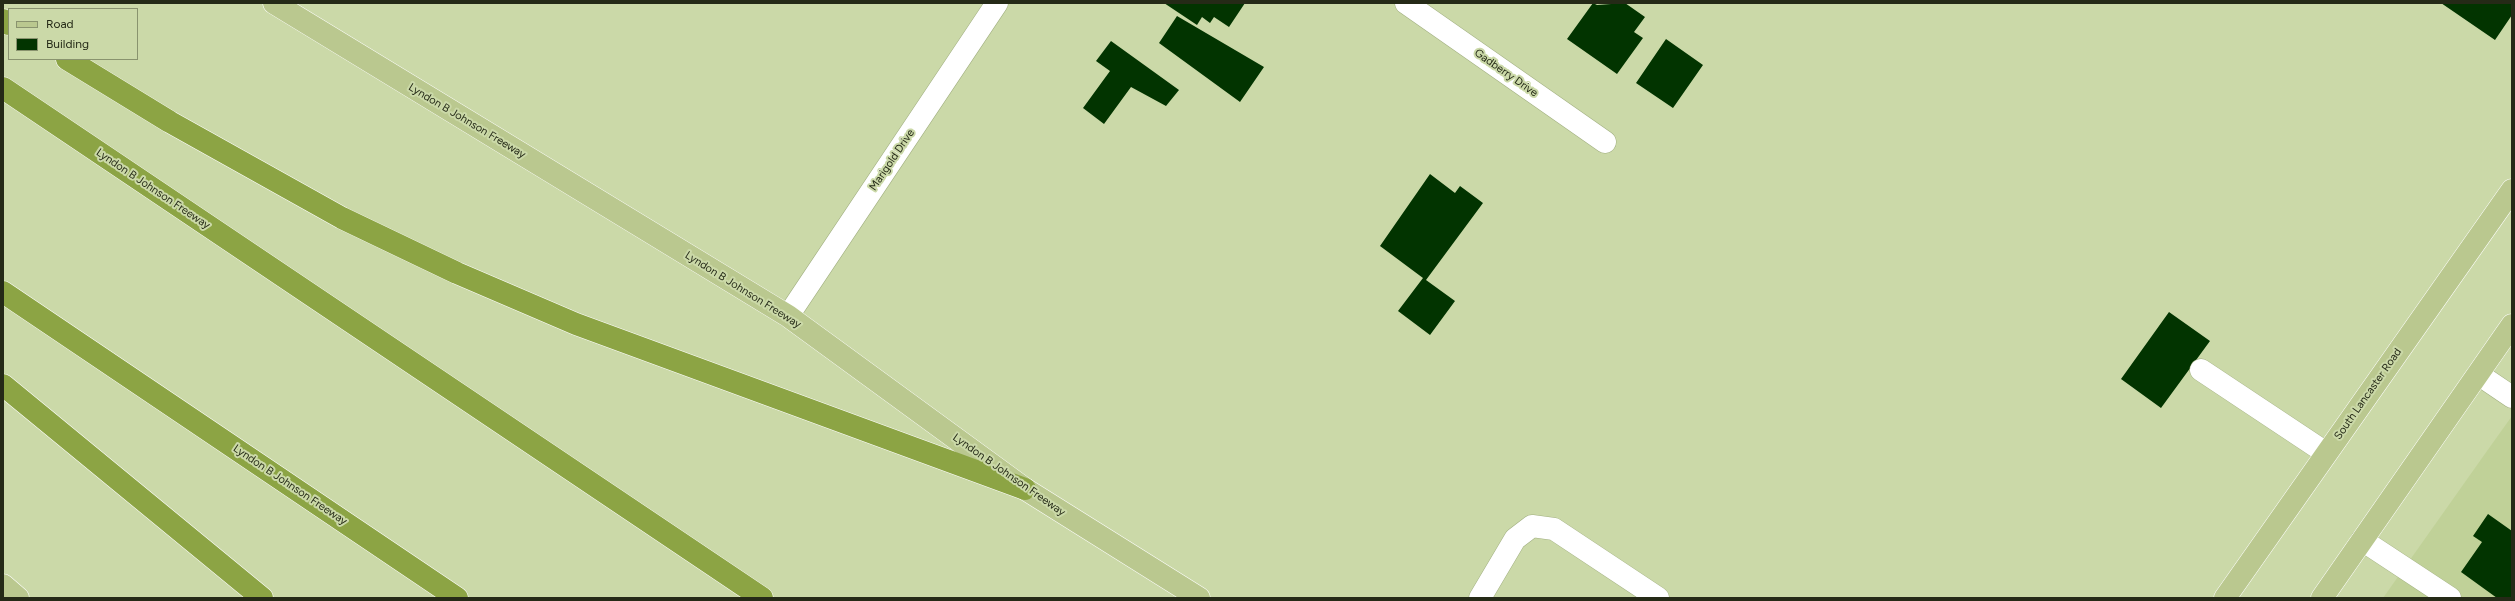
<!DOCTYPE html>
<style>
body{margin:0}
#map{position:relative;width:2515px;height:601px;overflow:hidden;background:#cbd9a8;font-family:Figtree,sans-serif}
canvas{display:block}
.frame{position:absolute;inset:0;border:4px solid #252a17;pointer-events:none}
.legend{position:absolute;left:8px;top:8px;width:130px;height:52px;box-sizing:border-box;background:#cbd9a8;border:1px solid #89936e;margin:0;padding:5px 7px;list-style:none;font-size:12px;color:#252a17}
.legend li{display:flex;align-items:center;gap:8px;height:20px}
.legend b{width:20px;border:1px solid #89936e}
</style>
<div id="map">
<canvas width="2515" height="601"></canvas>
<div class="frame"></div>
<ul class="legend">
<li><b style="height:5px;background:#bac88f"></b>Road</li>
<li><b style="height:11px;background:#023400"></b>Building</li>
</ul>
</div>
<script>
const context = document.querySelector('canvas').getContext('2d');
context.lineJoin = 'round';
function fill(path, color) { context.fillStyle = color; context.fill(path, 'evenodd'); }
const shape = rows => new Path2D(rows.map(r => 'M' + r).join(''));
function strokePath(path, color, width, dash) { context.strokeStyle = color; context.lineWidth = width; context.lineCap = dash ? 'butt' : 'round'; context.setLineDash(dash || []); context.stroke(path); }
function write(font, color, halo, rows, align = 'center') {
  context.font = font + ' Figtree,sans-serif'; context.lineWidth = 4; context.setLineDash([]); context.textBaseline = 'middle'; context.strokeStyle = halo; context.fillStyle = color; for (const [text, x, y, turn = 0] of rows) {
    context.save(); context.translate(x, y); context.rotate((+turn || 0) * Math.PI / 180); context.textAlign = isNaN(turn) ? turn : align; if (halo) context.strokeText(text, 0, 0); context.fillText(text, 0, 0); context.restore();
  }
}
fill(shape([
 [2512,416,2512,598,2383,598,2487,451]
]), '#c0d198');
fill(shape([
 [1164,3,1245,3,1229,27,1214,17,1210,23,1202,17,1197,25],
 [1593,3,1597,5,1625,3,1645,17,1634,32,1643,38,1617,74,1567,39],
 [2441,3,2512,3,2512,15,2495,40],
 [1177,16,1264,67,1240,102,1159,43],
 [1666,39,1703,65,1673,108,1636,83],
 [1111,41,1179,90,1166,106,1131,87,1104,124,1083,108,1110,71,1096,61],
 [1430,174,1455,193,1460,186,1483,203,1426,280,1455,301,1430,335,1398,311,1423,278,1380,246],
 [2169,312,2210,341,2161,408,2121,379],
 [2488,514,2512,531,2512,598,2497,598,2461,572,2482,542,2473,536]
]), '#023400');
const minor = shape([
 [1406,3,1605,142],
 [788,316,997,3],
 [2201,370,2326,453],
 [2478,374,2512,397],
 [2362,540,2450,598],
 [1480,598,1515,539,1532,526,1554,529,1658,598]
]);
const major = shape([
 [274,3,788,316,1025,489,1199,598],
 [3,585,18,598],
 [2225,598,2512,190],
 [2322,598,2512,325]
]);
const highway = shape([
 [3,20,9,24],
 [67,59,170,122,342,218,457,273,576,324,1025,489],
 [3,88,762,598],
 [3,292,457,598],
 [3,385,262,598]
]);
strokePath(minor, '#a1af80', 23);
strokePath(major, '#fff', 23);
strokePath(highway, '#fff', 23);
strokePath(minor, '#fff', 22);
strokePath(major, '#bac88f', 22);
strokePath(highway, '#8ca444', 22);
write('11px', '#252a17', '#cbd9a8', [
 ["Gadberry Drive",1506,73,35],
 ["Lyndon B Johnson Freeway",467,121,31],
 ["Marigold Drive",892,160,-56],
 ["Lyndon B Johnson Freeway",153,189,34],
 ["Lyndon B Johnson Freeway",743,290,32],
 ["South Lancaster Road",2368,394,-55],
 ["Lyndon B Johnson Freeway",1009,475,35],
 ["Lyndon B Johnson Freeway",290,485,34]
]);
</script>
